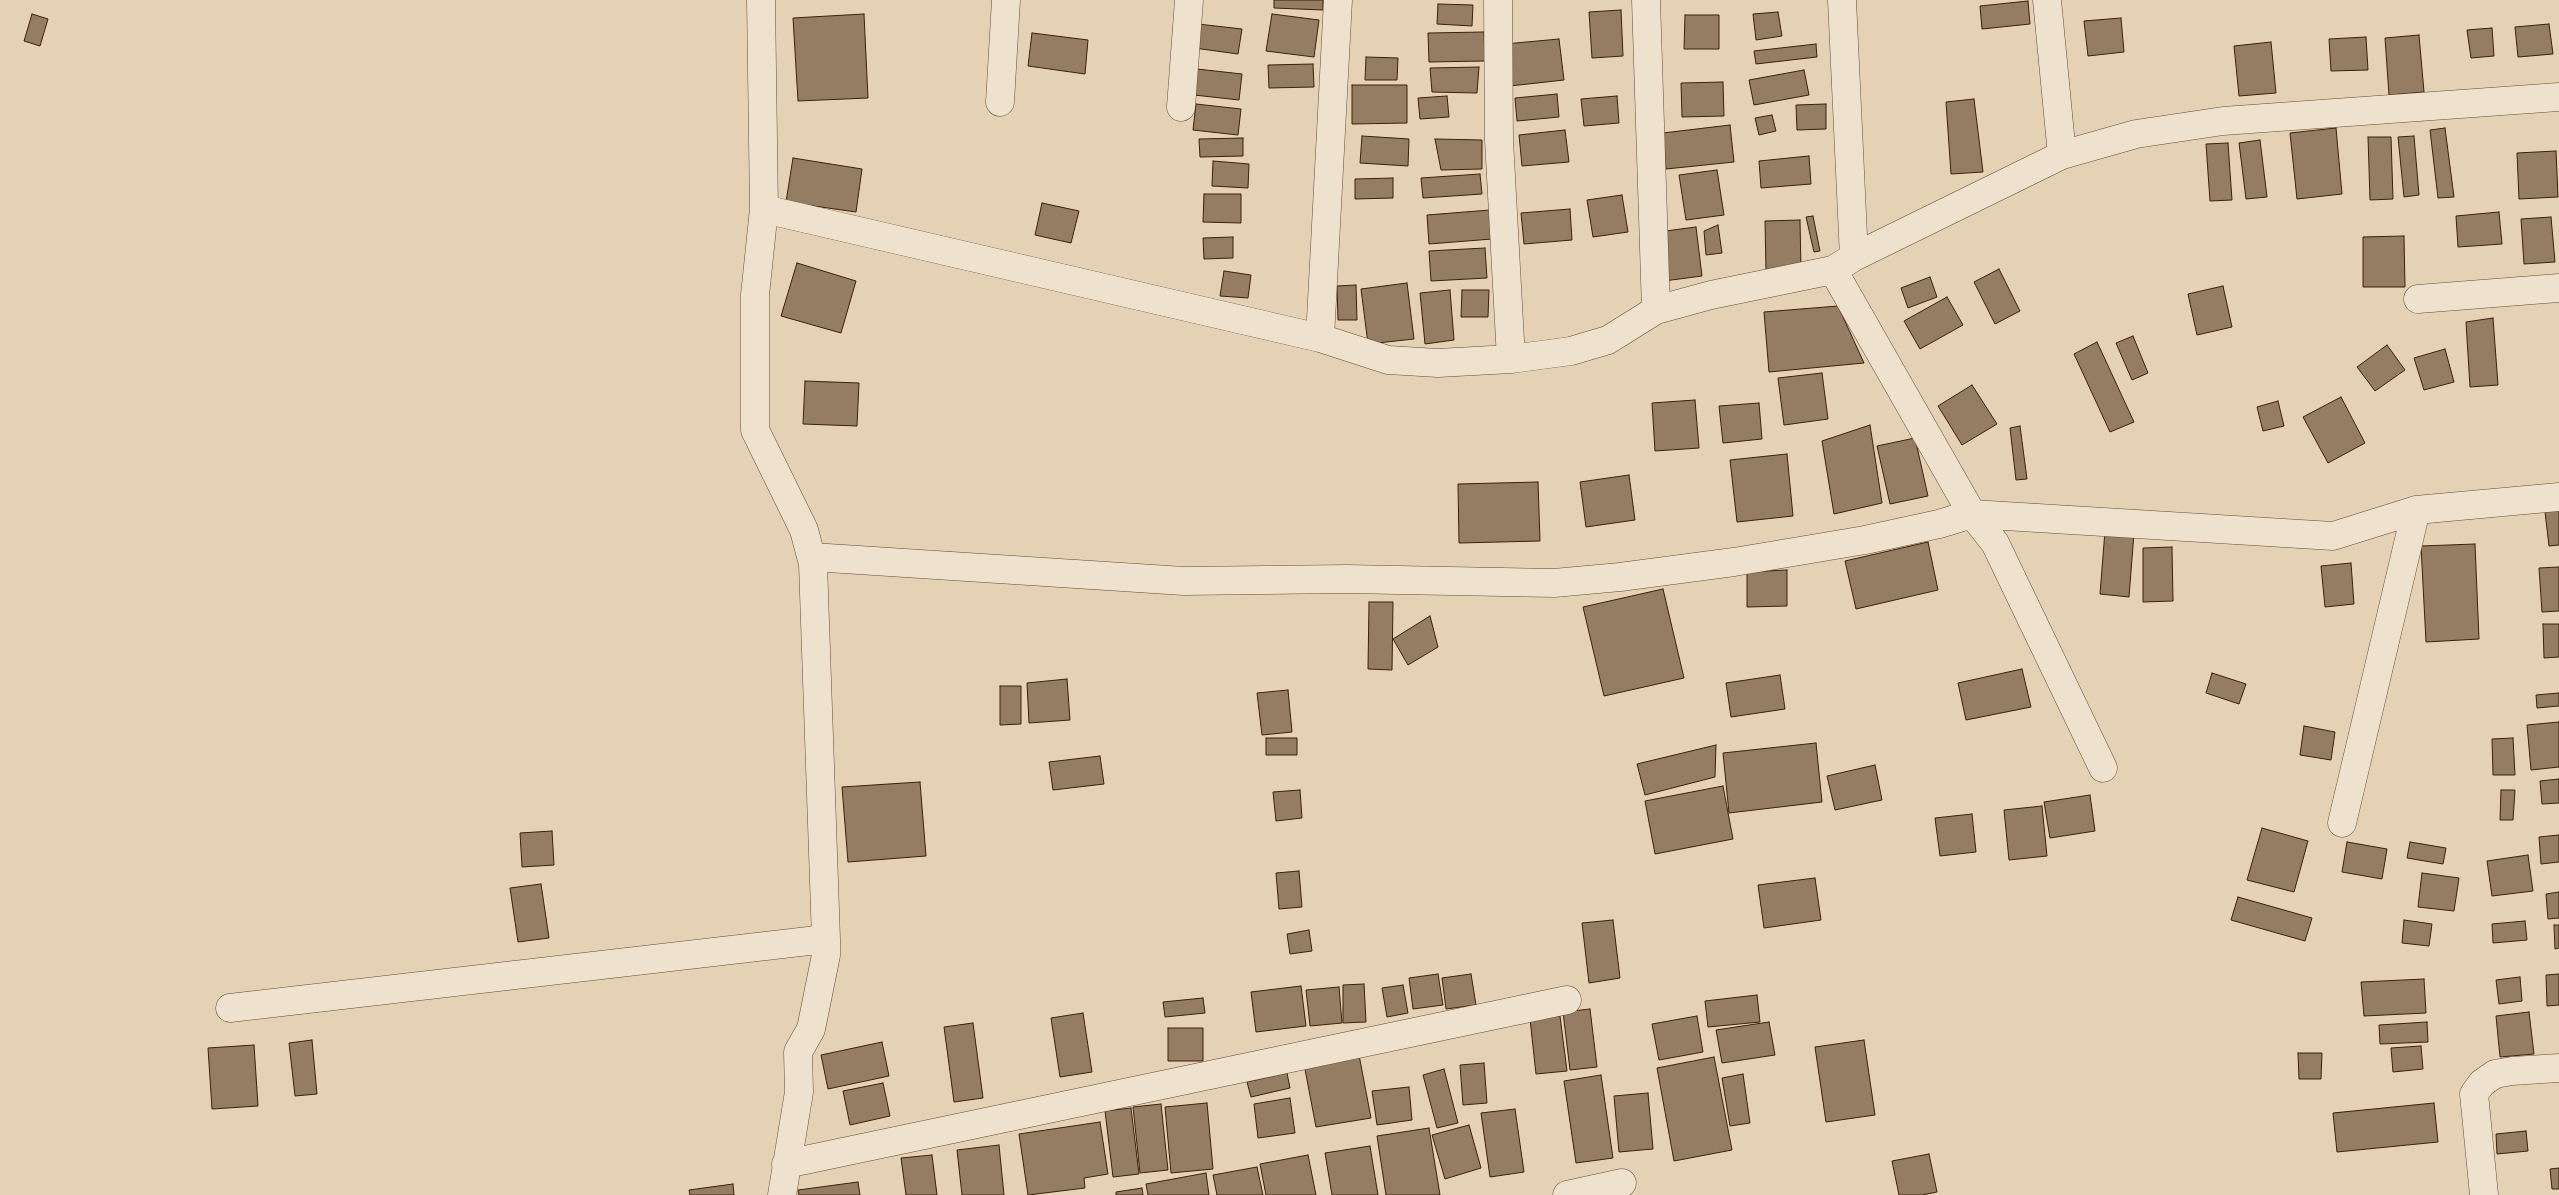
<!DOCTYPE html>
<style>
body{margin:0}
canvas{display:block;background:#e5d2b4}
</style>
<canvas width="2559" height="1195"></canvas>
<script>
const context = document.querySelector('canvas').getContext('2d');
context.lineJoin = 'round';
function fill(path, color) { context.fillStyle = color; context.fill(path, 'evenodd'); }
const shape = rows => new Path2D(rows.map(r => 'M' + r).join(''));
function strokePath(path, color, width, dash) { context.strokeStyle = color; context.lineWidth = width; context.lineCap = dash ? 'butt' : 'round'; context.setLineDash(dash || []); context.stroke(path); }
const building = shape([
 [1274,0,1323,0,1323,10,1274,8,1274,0],
 [2028,1,2030,24,1982,29,1980,6,2028,1],
 [1438,4,1473,5,1472,26,1437,24,1438,4],
 [1621,10,1623,56,1592,58,1589,12,1621,10],
 [1778,12,1782,36,1756,40,1753,14,1778,12],
 [32,14,48,19,40,46,24,41,32,14],
 [864,14,868,98,798,101,793,18,864,14],
 [1272,14,1319,20,1314,57,1266,51,1272,14],
 [1685,15,1719,15,1719,49,1684,49,1685,15],
 [2121,18,2124,52,2088,56,2084,21,2121,18],
 [1198,24,1242,29,1238,54,1194,48,1198,24],
 [2549,24,2553,54,2518,57,2515,27,2549,24],
 [2492,28,2494,56,2471,58,2467,30,2492,28],
 [1484,32,1485,61,1429,62,1428,33,1484,32],
 [1032,33,1088,40,1085,74,1028,66,1032,33],
 [2419,35,2424,92,2389,95,2385,38,2419,35],
 [2366,37,2368,70,2331,71,2329,39,2366,37],
 [1559,39,1564,80,1510,86,1505,44,1559,39],
 [2271,42,2276,93,2239,96,2234,46,2271,42],
 [1816,44,1817,57,1756,64,1754,51,1816,44],
 [1366,57,1398,58,1397,80,1365,80,1366,57],
 [1313,64,1314,87,1269,88,1268,65,1313,64],
 [1479,67,1477,93,1432,92,1430,68,1479,67],
 [1197,69,1242,74,1239,100,1194,95,1197,69],
 [1804,70,1809,95,1754,105,1749,80,1804,70],
 [1723,82,1724,116,1682,117,1681,83,1723,82],
 [1352,85,1407,85,1407,123,1352,124,1352,85],
 [1557,94,1559,117,1517,121,1515,98,1557,94],
 [1447,96,1449,117,1420,119,1418,98,1447,96],
 [1617,96,1619,123,1584,126,1581,99,1617,96],
 [1974,99,1983,172,1951,174,1946,102,1974,99],
 [1196,104,1241,109,1238,135,1193,130,1196,104],
 [1826,104,1826,129,1797,130,1796,105,1826,104],
 [1772,115,1776,131,1759,135,1755,118,1772,115],
 [1730,125,1734,162,1666,169,1663,133,1730,125],
 [2336,128,2342,194,2297,199,2290,133,2336,128],
 [2445,128,2454,197,2438,198,2430,130,2445,128],
 [1565,130,1569,162,1522,166,1519,135,1565,130],
 [1362,136,1409,139,1408,166,1360,163,1362,136],
 [2414,136,2419,195,2404,197,2398,137,2414,136],
 [2368,137,2391,137,2393,199,2370,200,2368,137],
 [1243,138,1243,156,1200,157,1199,139,1243,138],
 [1435,139,1482,140,1482,169,1441,170,1435,139],
 [2260,140,2267,197,2246,199,2239,143,2260,140],
 [2228,143,2232,200,2210,201,2206,144,2228,143],
 [2556,151,2558,197,2519,199,2517,153,2556,151],
 [1809,156,1811,184,1761,188,1759,161,1809,156],
 [793,158,862,169,856,212,786,202,793,158],
 [1213,161,1249,164,1248,188,1212,186,1213,161],
 [1717,170,1724,215,1686,220,1679,175,1717,170],
 [1480,174,1482,194,1423,198,1421,178,1480,174],
 [1393,178,1393,198,1355,199,1355,179,1393,178],
 [1204,194,1241,194,1241,223,1203,222,1204,194],
 [1622,195,1628,232,1593,237,1587,200,1622,195],
 [1042,203,1079,211,1071,243,1035,235,1042,203],
 [1570,209,1572,240,1524,244,1521,213,1570,209],
 [1490,210,1492,239,1429,244,1427,215,1490,210],
 [2499,212,2502,244,2458,247,2456,216,2499,212],
 [1813,216,1820,251,1814,252,1806,217,1813,216],
 [2551,217,2555,262,2524,264,2521,219,2551,217],
 [1800,220,1801,270,1766,271,1765,221,1800,220],
 [1718,225,1722,253,1706,255,1704,231,1718,225],
 [1696,227,1702,276,1664,281,1658,232,1696,227],
 [2404,236,2405,287,2363,287,2363,237,2404,236],
 [1233,237,1233,258,1204,259,1203,238,1233,237],
 [1485,248,1487,278,1431,281,1429,251,1485,248],
 [797,263,856,281,841,333,781,316,797,263],
 [1999,269,2020,311,1995,324,1974,282,1999,269],
 [1224,271,1251,275,1248,298,1220,296,1224,271],
 [1930,277,1937,297,1908,308,1901,288,1930,277],
 [1407,283,1414,339,1368,344,1361,289,1407,283],
 [1356,285,1357,320,1338,320,1337,286,1356,285],
 [2223,286,2232,327,2197,335,2188,294,2223,286],
 [1450,290,1454,340,1425,344,1420,293,1450,290],
 [1462,290,1489,290,1488,317,1461,317,1462,290],
 [1947,297,1963,325,1920,349,1904,321,1947,297],
 [1838,306,1864,363,1769,372,1764,312,1838,306],
 [2493,318,2498,385,2470,387,2466,322,2493,318],
 [2133,336,2148,373,2132,380,2116,343,2133,336],
 [2097,342,2134,422,2110,432,2074,354,2097,342],
 [2387,345,2405,370,2375,391,2357,367,2387,345],
 [2445,349,2454,382,2424,390,2414,358,2445,349],
 [1822,373,1828,419,1784,425,1778,378,1822,373],
 [805,381,859,383,857,426,803,424,805,381],
 [1972,385,1997,424,1962,445,1938,406,1972,385],
 [2341,397,2365,443,2328,463,2303,417,2341,397],
 [1695,400,1699,448,1655,451,1652,403,1695,400],
 [2278,401,2284,426,2263,431,2257,407,2278,401],
 [1759,403,1762,439,1723,443,1719,406,1759,403],
 [1870,425,1882,503,1834,514,1822,441,1870,425],
 [2020,426,2027,479,2016,480,2010,428,2020,426],
 [1915,438,1928,496,1890,504,1877,446,1915,438],
 [1787,454,1793,516,1737,522,1730,460,1787,454],
 [1629,475,1635,520,1586,527,1580,482,1629,475],
 [1538,482,1540,541,1459,543,1458,484,1538,482],
 [2559,510,2559,545,2549,546,2545,512,2559,510],
 [2105,531,2134,533,2129,597,2100,594,2105,531],
 [1928,542,1938,590,1856,609,1845,561,1928,542],
 [2475,544,2479,639,2426,642,2421,546,2475,544],
 [2172,547,2173,601,2143,602,2143,548,2172,547],
 [2351,563,2354,604,2325,607,2321,566,2351,563],
 [2559,567,2559,611,2542,612,2539,568,2559,567],
 [1787,570,1787,606,1747,607,1747,572,1787,570],
 [1663,589,1684,678,1604,696,1583,607,1663,589],
 [1369,602,1393,602,1392,670,1368,669,1369,602],
 [1430,616,1438,647,1408,665,1393,639,1430,616],
 [2543,624,2559,624,2559,657,2544,658,2543,624],
 [2022,669,2031,707,1966,720,1958,683,2022,669],
 [2212,673,2246,684,2239,704,2206,693,2212,673],
 [1780,675,1785,709,1731,717,1726,683,1780,675],
 [1067,679,1070,720,1029,723,1027,683,1067,679],
 [1000,686,1021,686,1021,724,1000,725,1000,686],
 [1288,690,1292,732,1262,735,1257,693,1288,690],
 [2559,693,2559,706,2537,708,2536,695,2559,693],
 [2559,722,2559,767,2531,770,2527,725,2559,722],
 [2304,726,2335,732,2331,760,2300,755,2304,726],
 [1266,738,1297,738,1297,755,1266,755,1266,738],
 [2513,738,2515,775,2493,775,2492,739,2513,738],
 [1816,743,1822,802,1729,813,1723,753,1816,743],
 [1716,745,1715,777,1645,795,1637,764,1716,745],
 [1100,756,1104,784,1053,790,1049,762,1100,756],
 [1875,765,1882,800,1835,810,1827,776,1875,765],
 [2559,779,2559,803,2542,804,2540,781,2559,779],
 [920,782,926,856,848,862,842,787,920,782],
 [1723,786,1733,839,1655,854,1645,801,1723,786],
 [1300,790,1302,818,1276,821,1273,792,1300,790],
 [2501,790,2515,790,2513,820,2500,820,2501,790],
 [2090,795,2095,831,2050,838,2044,802,2090,795],
 [2042,806,2047,856,2009,860,2004,810,2042,806],
 [1972,814,1976,852,1940,856,1935,818,1972,814],
 [2262,828,2308,841,2294,892,2247,880,2262,828],
 [552,831,554,865,522,867,520,833,552,831],
 [2559,835,2559,862,2541,864,2539,837,2559,835],
 [2347,842,2387,849,2382,879,2342,872,2347,842],
 [2410,842,2446,848,2443,864,2407,858,2410,842],
 [2528,855,2533,891,2492,896,2487,861,2528,855],
 [1299,871,1302,907,1279,909,1276,873,1299,871],
 [2422,873,2459,878,2454,911,2418,907,2422,873],
 [1815,878,1821,920,1764,928,1758,885,1815,878],
 [541,884,549,938,518,942,510,888,541,884],
 [2559,892,2559,918,2548,919,2546,894,2559,892],
 [2238,897,2312,918,2305,941,2231,920,2238,897],
 [1613,920,1620,978,1589,983,1582,923,1613,920],
 [2404,920,2432,924,2429,946,2402,943,2404,920],
 [2525,921,2527,940,2493,943,2492,924,2525,921],
 [2554,925,2559,925,2559,948,2555,949,2554,925],
 [1309,930,1312,951,1290,954,1287,934,1309,930],
 [1438,974,1443,1005,1413,1009,1409,978,1438,974],
 [1471,974,1476,1005,1446,1009,1442,978,1471,974],
 [2559,974,2559,1005,2547,1006,2546,975,2559,974],
 [2520,977,2522,1001,2499,1004,2496,980,2520,977],
 [2424,979,2426,1013,2364,1016,2361,982,2424,979],
 [1364,984,1366,1022,1343,1023,1343,985,1364,984],
 [1403,985,1408,1013,1387,1017,1382,988,1403,985],
 [1301,986,1306,1026,1256,1032,1251,992,1301,986],
 [1339,987,1342,1023,1310,1026,1306,990,1339,987],
 [1757,995,1760,1022,1708,1027,1705,1001,1757,995],
 [1203,998,1205,1013,1165,1017,1163,1002,1203,998],
 [1590,1009,1597,1067,1570,1070,1563,1012,1590,1009],
 [2529,1012,2534,1054,2500,1057,2496,1016,2529,1012],
 [1083,1013,1092,1072,1060,1077,1051,1018,1083,1013],
 [1560,1016,1567,1071,1536,1074,1530,1019,1560,1016],
 [1697,1016,1703,1052,1659,1060,1652,1024,1697,1016],
 [1769,1022,1775,1055,1722,1063,1716,1030,1769,1022],
 [2427,1022,2428,1042,2380,1044,2379,1025,2427,1022],
 [973,1023,983,1098,954,1102,944,1027,973,1023],
 [1168,1028,1203,1028,1203,1061,1168,1061,1168,1028],
 [312,1040,317,1094,295,1096,289,1043,312,1040],
 [1864,1040,1875,1115,1826,1122,1815,1047,1864,1040],
 [882,1042,889,1076,828,1089,821,1055,882,1042],
 [254,1045,258,1106,212,1109,208,1048,254,1045],
 [2421,1046,2423,1069,2393,1072,2391,1048,2421,1046],
 [2298,1053,2322,1053,2321,1079,2299,1079,2298,1053],
 [1359,1055,1371,1118,1316,1127,1304,1064,1359,1055],
 [1714,1057,1732,1150,1674,1161,1657,1068,1714,1057],
 [1484,1063,1487,1103,1463,1105,1460,1065,1484,1063],
 [1444,1069,1458,1123,1437,1128,1423,1075,1444,1069],
 [1287,1073,1290,1088,1251,1097,1247,1082,1287,1073],
 [1743,1074,1750,1123,1730,1126,1722,1078,1743,1074],
 [1601,1075,1613,1158,1576,1163,1564,1081,1601,1075],
 [883,1083,890,1116,850,1125,843,1091,883,1083],
 [1409,1087,1412,1120,1377,1125,1372,1091,1409,1087],
 [1648,1093,1653,1149,1619,1152,1614,1096,1648,1093],
 [1290,1098,1295,1133,1258,1138,1254,1104,1290,1098],
 [1207,1103,1213,1169,1171,1173,1165,1107,1207,1103],
 [2434,1103,2438,1142,2337,1152,2333,1113,2434,1103],
 [1161,1104,1168,1170,1140,1173,1133,1107,1161,1104],
 [1131,1108,1139,1174,1113,1177,1105,1111,1131,1108],
 [1515,1109,1524,1172,1490,1177,1481,1113,1515,1109],
 [1100,1122,1108,1174,1084,1178,1085,1188,1028,1195,1019,1134,1100,1122],
 [1469,1125,1481,1168,1445,1179,1432,1135,1469,1125],
 [1429,1128,1440,1195,1386,1195,1377,1136,1429,1128],
 [2526,1131,2528,1151,2497,1154,2496,1134,2526,1131],
 [999,1145,1004,1195,962,1195,957,1150,999,1145],
 [1370,1146,1378,1195,1332,1195,1325,1153,1370,1146],
 [1929,1154,1937,1192,1922,1195,1899,1195,1892,1161,1929,1154],
 [932,1155,937,1195,906,1195,901,1158,932,1155],
 [1308,1155,1316,1195,1266,1195,1260,1164,1308,1155],
 [1257,1167,1263,1195,1217,1195,1213,1175,1257,1167],
 [2559,1168,2559,1189,2552,1189,2550,1169,2559,1168],
 [1206,1173,1209,1195,1148,1195,1146,1184,1206,1173],
 [858,1182,860,1195,799,1195,798,1190,858,1182],
 [733,1184,734,1195,690,1195,689,1190,733,1184],
 [1142,1188,1143,1195,1116,1195,1116,1192,1142,1188]
]);
fill(building, '#947d62');
strokePath(building, '#3c2009', 1);
const minor = shape([
 [761,0,764,209,755,295,755,430,804,530,813,564,826,939,826,955,811,1029,798,1052,799,1092,782,1195],
 [1498,0,1499,140,1511,359],
 [1646,0,1656,310],
 [1842,0,1854,257],
 [2047,0,2062,155],
 [1000,102,1006,0],
 [1181,107,1189,0],
 [764,209,1320,338,1388,360,1438,363,1511,359,1571,351,1608,340,1656,310,1711,295,1833,270,1854,257,2062,155,2136,134,2223,121,2559,97],
 [1833,270,1972,514,1995,543,2103,768],
 [2418,299,2559,288],
 [1320,338,1338,0],
 [812,557,1184,581,1346,579,1554,583,1620,577,1734,562,1865,540,1939,524,1972,514,2333,536,2416,510,2559,497],
 [2342,823,2416,510],
 [230,1008,826,939],
 [786,1164,1567,1000],
 [1567,1195,1622,1183],
 [2484,1195,2474,1094,2482,1083,2495,1074,2512,1071,2559,1068]
]);
strokePath(minor, '#664c34', 29);
strokePath(minor, '#eee2ce', 28);
</script>
